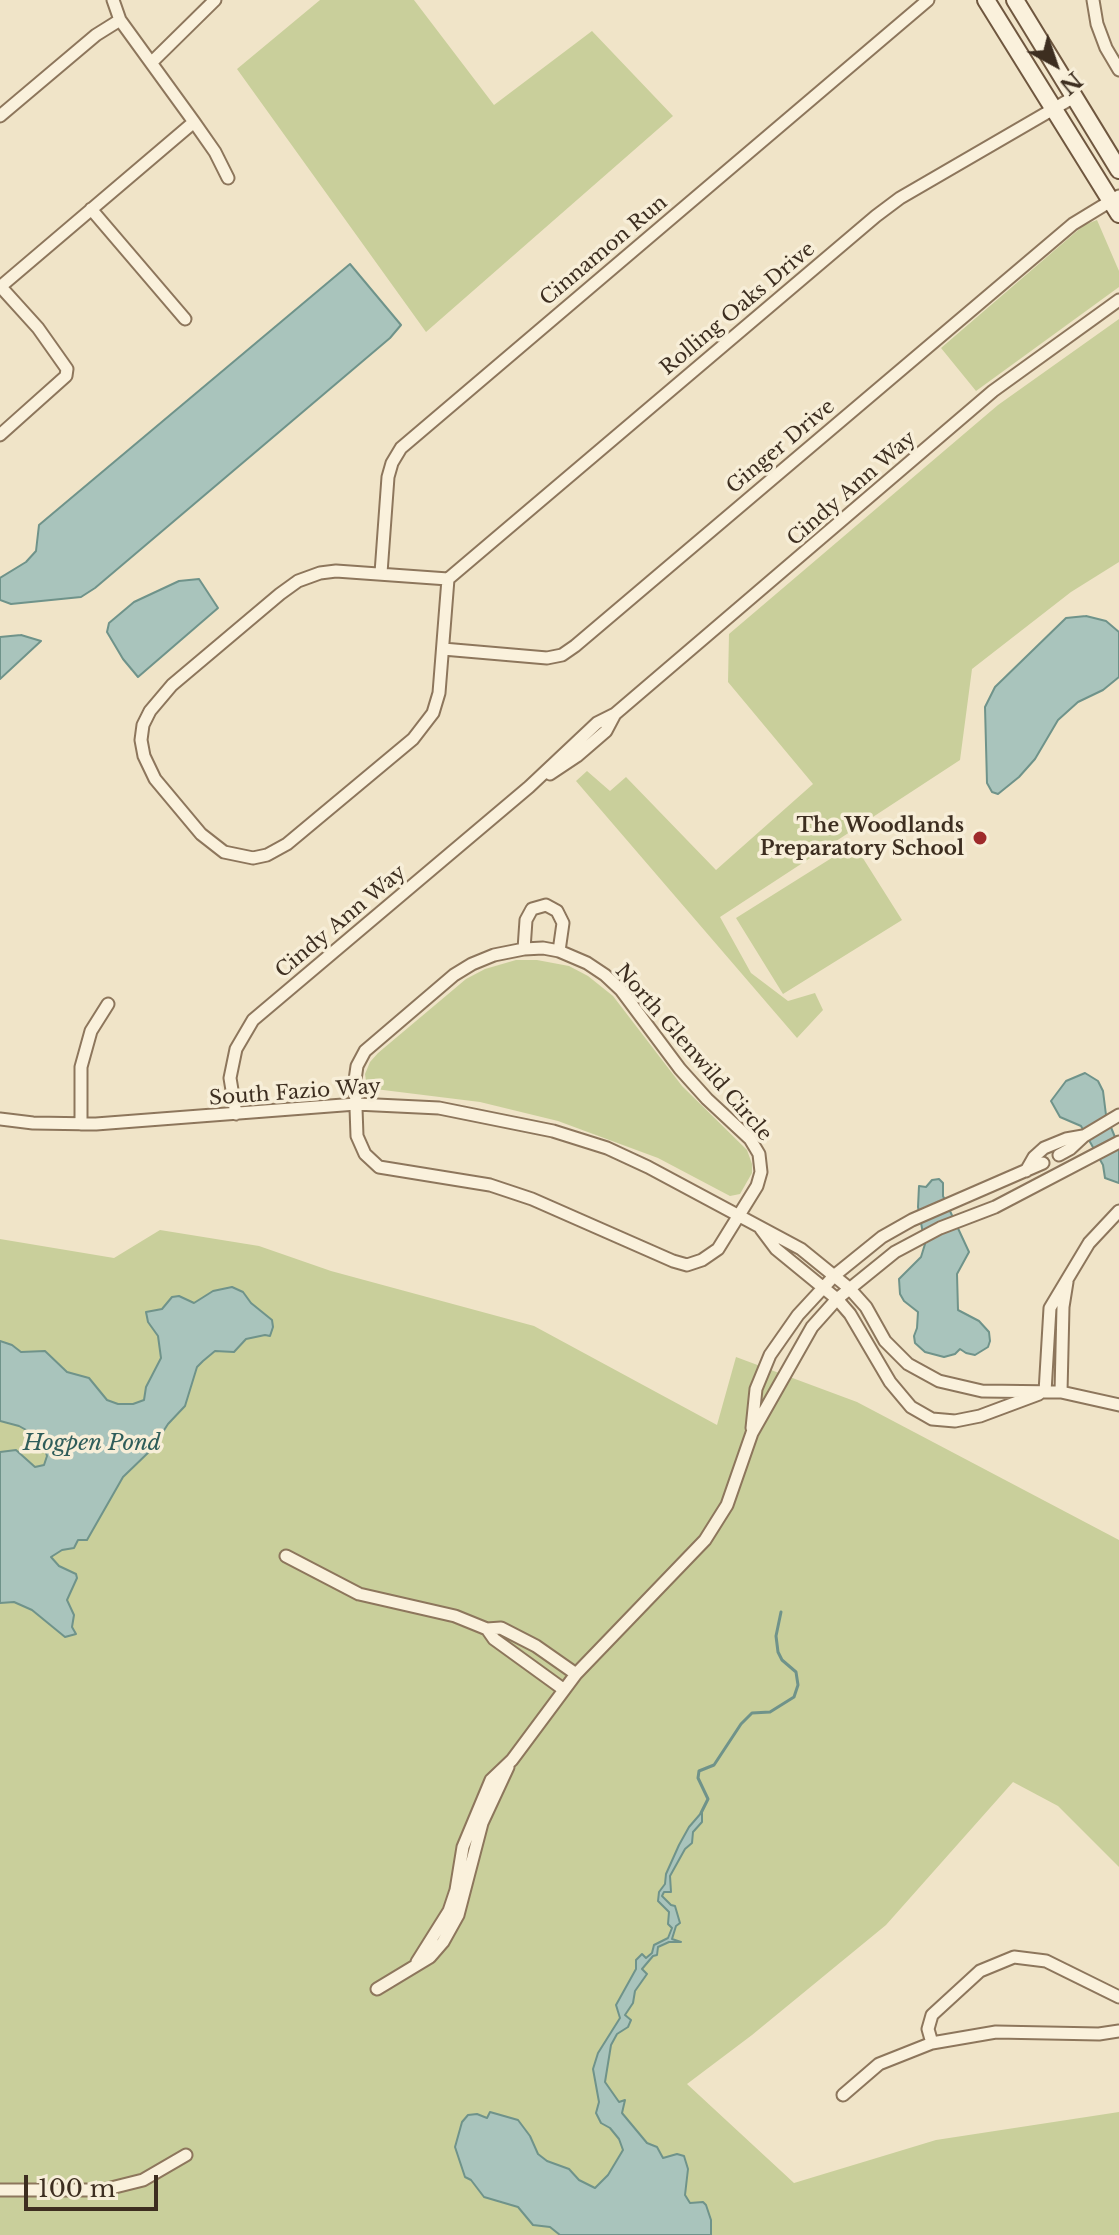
<!DOCTYPE html>
<style>
body{margin:0}
#map{position:relative;width:1119px;height:2235px;overflow:hidden;background:#f0e4c8;font-family:"Libre Baskerville",serif}
canvas{display:block}
.north{position:absolute;left:1015px;top:24px;width:80px;height:80px;-webkit-text-stroke:6px #f7eed8;paint-order:stroke;rotate:140deg;font-size:22px;font-weight:700;line-height:32px;text-align:center;color:#3d2e20}
.north::after{content:'';display:block;margin:auto;width:28px;height:36px;background:#3d2e20;clip-path:polygon(50% 0,100% 100%,50% 72%,0 100%)}
.scale{position:absolute;left:24px;top:2175px;width:134px;height:36px;box-sizing:border-box;border:4px solid #3d2e20;border-top:0;padding-left:10px;font-size:24px;line-height:28px;white-space:nowrap;color:#3d2e20;-webkit-text-stroke:6px #f7eed8;paint-order:stroke}
</style>
<div id="map">
<canvas width="1119" height="2235"></canvas>
<div class="north">N</div>
<div class="scale">100 m</div>
</div>
<script>
const context = document.querySelector('canvas').getContext('2d');
context.lineJoin = 'round';
function fill(path, color) { context.fillStyle = color; context.fill(path, 'evenodd'); }
const shape = rows => new Path2D(rows.map(r => 'M' + r).join(''));
function strokePath(path, color, width, dash) { context.strokeStyle = color; context.lineWidth = width; context.lineCap = dash ? 'butt' : 'round'; context.setLineDash(dash || []); context.stroke(path); }
function write(font, color, halo, rows, align = 'center') {
  context.font = font + ' "Libre Baskerville",serif'; context.lineWidth = 7; context.setLineDash([]); context.textBaseline = 'middle'; context.strokeStyle = halo; context.fillStyle = color; for (const [text, x, y, turn = 0] of rows) {
    context.save(); context.translate(x, y); context.rotate((+turn || 0) * Math.PI / 180); context.textAlign = isNaN(turn) ? turn : align; if (halo) context.strokeText(text, 0, 0); context.fillText(text, 0, 0); context.restore();
  }
}
fill(shape([
 [320,0,414,0,494,105,592,31,673,116,426,332,237,69],
 [1097,220,1119,271,1119,287,976,391,941,348,1084,225],
 [1119,319,1119,562,1071,592,972,669,960,760,720,917,751,973,788,1001,815,993,823,1010,797,1038,576,781,587,771,610,791,626,777,716,870,813,784,728,682,729,634,998,405],
 [854,844,902,920,783,994,736,918],
 [516,960,537,960,569,966,588,976,613,996,682,1086,747,1150,752,1164,752,1173,740,1194,730,1196,658,1158,558,1121,480,1102,367,1088,365,1074,370,1062,378,1053,466,979,485,969],
 [160,1230,259,1246,331,1271,534,1326,717,1425,736,1357,857,1402,1119,1540,1119,1867,1058,1806,1013,1782,886,1925,752,2035,687,2084,794,2183,936,2140,1119,2112,1119,2235,0,2235,0,1239,114,1258]
]), '#c9cf9b');
const water = shape([
 [350,264,401,325,390,338,95,588,81,597,11,604,0,600,0,578,26,562,36,551,39,525,350,264],
 [199,579,218,608,138,677,123,659,107,632,109,623,134,602,179,581,199,579],
 [1086,616,1106,621,1119,632,1119,677,1103,690,1078,702,1058,720,1035,759,1019,777,998,794,992,792,987,783,985,707,995,687,1066,618,1086,616],
 [21,635,41,641,0,679,0,637,21,635],
 [1085,1073,1098,1081,1103,1091,1106,1115,1119,1147,1119,1183,1105,1178,1103,1165,1081,1126,1060,1117,1051,1101,1066,1081,1085,1073],
 [939,1179,943,1183,943,1196,969,1252,957,1274,958,1310,979,1321,989,1332,990,1341,988,1347,975,1355,966,1353,960,1349,955,1354,944,1357,925,1352,915,1343,914,1336,917,1328,918,1312,904,1301,900,1294,899,1279,921,1257,925,1244,918,1207,919,1186,926,1187,932,1180,939,1179],
 [232,1287,243,1292,251,1303,272,1320,273,1327,270,1336,265,1335,246,1339,234,1352,215,1351,203,1361,197,1367,185,1406,168,1424,152,1449,123,1477,87,1540,78,1540,74,1548,62,1550,51,1557,59,1566,76,1574,77,1578,67,1600,74,1615,72,1627,76,1634,65,1637,32,1610,14,1602,0,1603,0,1452,16,1450,35,1467,44,1465,47,1456,42,1440,37,1436,19,1426,0,1421,0,1341,12,1345,21,1352,45,1351,67,1372,89,1378,107,1400,118,1404,133,1404,144,1400,146,1387,161,1358,158,1336,148,1322,146,1312,162,1309,172,1297,179,1296,194,1303,213,1291,232,1287],
 [702,1812,702,1822,693,1832,692,1843,685,1849,670,1876,671,1892,664,1892,662,1896,671,1905,675,1906,680,1923,676,1926,672,1939,681,1942,669,1942,658,1947,657,1955,653,1956,642,1969,647,1974,635,1991,633,2003,625,2015,631,2020,628,2027,617,2034,611,2045,605,2082,619,2102,625,2100,622,2113,647,2143,657,2147,663,2158,677,2154,684,2156,688,2169,685,2195,690,2203,703,2202,706,2205,711,2220,711,2235,560,2235,550,2227,533,2225,518,2207,484,2197,471,2180,465,2177,455,2147,462,2122,468,2115,477,2114,487,2118,490,2112,518,2120,530,2136,538,2154,547,2161,569,2169,579,2180,595,2188,608,2175,623,2150,619,2139,610,2128,601,2123,596,2113,599,2102,593,2069,598,2053,620,2018,616,2005,636,1969,636,1960,642,1954,646,1958,652,1953,654,1945,668,1938,672,1928,668,1924,669,1912,658,1901,659,1892,665,1884,666,1874,679,1845,689,1827,702,1812]
]);
fill(water, '#a9c4bc');
strokePath(water, '#6f938a', 2);
strokePath(shape([
 [701,1813,708,1799,698,1778,699,1771,714,1765,741,1724,752,1713,770,1712,794,1697,798,1685,796,1672,782,1660,778,1652,776,1636,781,1612]
]), '#6f938a', 3);
const minor = shape([
 [113,0,120,20,194,122,215,152,228,178],
 [1093,0,1097,24,1106,48,1119,70],
 [152,62,215,0],
 [0,116,96,35,120,20],
 [91,209,185,319],
 [0,287,194,122],
 [0,435,66,376,67,369,38,328,0,286],
 [336,571,448,579,439,693,433,713,413,739,287,844,267,855,253,858,224,852,201,834,155,779,144,756,141,740,143,725,150,711,172,685,280,594,298,581,320,573,336,571],
 [381,573,388,477,392,463,401,448,928,0],
 [448,579,876,216,900,198,1074,97],
 [443,649,547,658,562,655,575,646,1073,224,1119,196],
 [550,774,577,756,606,731,615,714],
 [543,948,559,951,587,963,605,975,621,990,680,1069,707,1099,750,1139,759,1154,761,1172,757,1186,718,1249,702,1260,687,1265,673,1261,532,1199,490,1185,379,1167,365,1154,357,1136,355,1080,357,1066,365,1051,454,975,472,964,494,955,524,949,543,948],
 [524,949,526,920,532,909,546,905,557,911,563,923,559,951],
 [236,1114,230,1078,236,1049,253,1020,529,787,597,723,615,714,993,391,1119,300],
 [0,1119,33,1123,96,1124,356,1104,439,1108,553,1131,607,1148,648,1167,801,1249,849,1288,866,1307,885,1341,908,1364,939,1381,982,1391,1061,1392,1119,1405],
 [81,1124,81,1067,91,1031,108,1004],
 [1059,1155,1070,1149,1084,1136,1119,1115],
 [1026,1171,1034,1157,1044,1148,1066,1139,1083,1136],
 [761,1229,776,1249,837,1299,850,1314,890,1382,911,1407,932,1419,955,1421,980,1416,1039,1394],
 [1045,1392,1050,1308,1089,1243,1119,1211],
 [1061,1392,1063,1307,1067,1282],
 [752,1428,756,1389,770,1355,798,1315,835,1275,882,1237,912,1220,1043,1163],
 [286,1556,359,1594,455,1616,487,1629,501,1628,536,1646,576,1674],
 [487,1629,494,1639,563,1689],
 [417,1962,449,1911,456,1890,463,1847,491,1780,512,1760,576,1674,705,1540,727,1505,752,1433,812,1327,837,1299,895,1252,940,1228,995,1207,1119,1142],
 [377,1989,430,1957,443,1942,458,1915,482,1823,508,1767],
 [932,2043,928,2029,932,2015,980,1971,1014,1957,1046,1961,1119,1997],
 [843,2095,879,2064,932,2043,996,2032,1099,2034,1119,2031],
 [0,2190,103,2190,143,2180,186,2155]
]);
const secondary = shape([
 [986,0,1119,214],
 [1015,0,1119,170]
]);
strokePath(minor, '#8d765c', 15);
strokePath(secondary, '#6f573f', 20);
strokePath(minor, '#faf1dc', 11);
strokePath(secondary, '#faf1dc', 16);
for (const [x, y, r, color] of [
 [980,838,8,"#9e2a2b"]
]) { const dot = new Path2D(); dot.arc(x, y, r, 0, 2 * Math.PI); context.fillStyle = color; context.fill(dot); strokePath(dot, '#f7eed8', 3); }
write('20px', '#3d2e20', '#f7eed8', [
 ["Cinnamon Run",604,251,-40],
 ["Rolling Oaks Drive",738,309,-40],
 ["Ginger Drive",781,447,-40],
 ["Cindy Ann Way",852,489,-41],
 ["Cindy Ann Way",341,922,-40],
 ["North Glenwild Circle",693,1053,49],
 ["South Fazio Way",295,1093,-4]
]);
write('bold 20px', '#3d2e20', '#f7eed8', [
 ["The Woodlands",964,826],
 ["Preparatory School",964,849]
], 'right');
write('italic 22px', '#2f5d5a', '#f7eed8', [
 ["Hogpen Pond",92,1444]
]);
</script>
